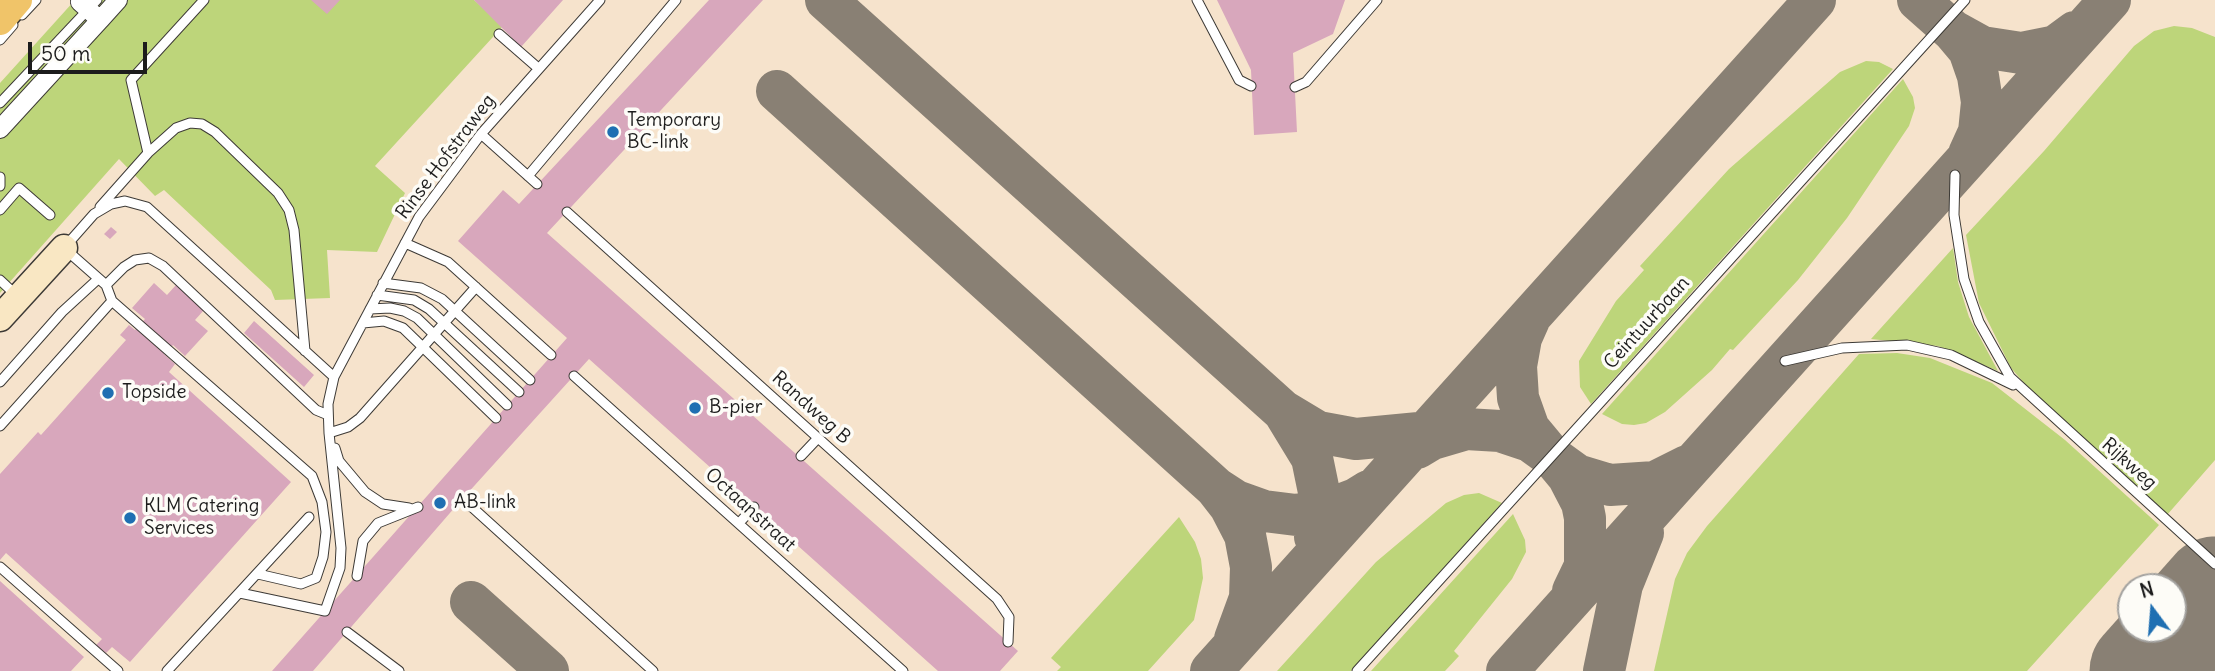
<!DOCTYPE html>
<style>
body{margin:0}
#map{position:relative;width:2215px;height:671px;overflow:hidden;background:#f6e3cc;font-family:Delius,sans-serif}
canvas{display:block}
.north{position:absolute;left:2117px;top:573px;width:70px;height:70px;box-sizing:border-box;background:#fdfcf7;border:2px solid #a3a29f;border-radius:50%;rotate:344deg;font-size:19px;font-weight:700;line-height:28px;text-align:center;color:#1c1c1c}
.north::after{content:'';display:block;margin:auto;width:24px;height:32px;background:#1f6fb2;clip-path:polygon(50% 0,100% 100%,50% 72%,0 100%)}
.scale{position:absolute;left:28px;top:42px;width:119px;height:32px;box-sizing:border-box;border:4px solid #1c1c1c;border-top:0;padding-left:9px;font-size:21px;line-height:24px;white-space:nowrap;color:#1c1c1c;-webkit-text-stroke:5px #fdfcf7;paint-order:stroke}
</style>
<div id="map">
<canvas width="2215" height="671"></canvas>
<div class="north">N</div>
<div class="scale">50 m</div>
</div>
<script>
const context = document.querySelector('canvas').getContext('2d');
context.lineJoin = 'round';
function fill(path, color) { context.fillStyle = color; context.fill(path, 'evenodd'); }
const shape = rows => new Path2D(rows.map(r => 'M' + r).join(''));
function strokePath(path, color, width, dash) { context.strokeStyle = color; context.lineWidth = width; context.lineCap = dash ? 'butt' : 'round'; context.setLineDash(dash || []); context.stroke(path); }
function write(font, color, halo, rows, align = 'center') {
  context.font = font + ' Delius,sans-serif'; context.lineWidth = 7; context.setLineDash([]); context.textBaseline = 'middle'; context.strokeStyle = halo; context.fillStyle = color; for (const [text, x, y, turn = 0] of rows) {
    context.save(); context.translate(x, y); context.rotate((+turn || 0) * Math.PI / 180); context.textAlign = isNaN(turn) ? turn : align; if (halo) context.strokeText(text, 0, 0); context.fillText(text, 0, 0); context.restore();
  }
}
fill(shape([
 [75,0,474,0,503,26,375,166,405,193,377,252,327,250,330,298,275,300,271,290,164,190,155,196,119,159,0,293,0,83],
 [2174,26,2192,28,2215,37,2215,460,2167,515,2037,398,2011,368,1979,303,1966,235,2044,151,2134,46,2154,31],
 [1866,61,1879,62,1893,69,1591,404,1580,387,1579,361,1616,301,1644,270,1640,266,1729,169,1840,72],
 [1903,79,1913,97,1915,108,1909,126,1847,218,1798,280,1733,350,1730,349,1712,370,1665,412,1646,423,1634,425,1622,424,1602,414],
 [1953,248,1958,282,1969,317,1998,371,1938,346,1871,339],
 [1897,353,1930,358,1992,383,2065,440,2159,525,2027,671,1654,671,1675,579,1687,553,1707,526,1859,354],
 [1479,493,1502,503,1351,671,1277,671,1376,562,1446,503,1464,495],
 [1513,514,1525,540,1526,552,1512,579,1454,651,1459,656,1445,671,1371,671],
 [1179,517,1195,542,1201,559,1203,578,1194,620,1148,671,1057,671,1061,667,1051,658]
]), '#bdd57a');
strokePath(shape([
 [826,0,1283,411,1318,432,1356,439,1440,431],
 [1918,0,1953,31,1982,47,2021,53,2056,46,2075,32],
 [1953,31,1969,50,1978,76,1982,102,1979,132,1969,154],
 [777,91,1216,488,1230,506,1245,535,1251,567,1250,598,1235,639],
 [1529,320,1521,338,1516,366,1518,398,1529,429,1568,476,1582,503,1585,518,1585,566,1573,591],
 [1284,412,1312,458,1319,492,1315,537],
 [1417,448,1432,439,1466,429,1500,431,1530,441,1577,475,1610,485,1655,482,1687,466],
 [1216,488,1236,501,1264,511,1296,515,1327,510,1356,499,1369,491],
 [471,602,548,671],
 [1211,671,1815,0],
 [1507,671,2110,0],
 [1604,671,1622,585,1643,533]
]), '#898074', 42);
strokePath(shape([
 [2143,671,2215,590]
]), '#898074', 107);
fill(shape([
 [311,0,340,0,327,14],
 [474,0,563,0,521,47],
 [709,0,763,0,547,233,1018,651,1000,671,938,671,589,359,456,506,313,671,272,671,567,338,458,241,503,190,519,204],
 [1217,0,1345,0,1333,34,1293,53,1297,132,1254,135,1251,70],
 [111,227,117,232,110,239,104,234],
 [154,283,167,295,176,285,204,310,195,320,208,331,185,356,173,345,164,354,175,364,169,372,291,482,130,662,112,647,106,653,96,645,102,639,6,553,0,560,0,474,38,432,41,435,126,340,120,335,129,325,135,330,145,319,132,308],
 [254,321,314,375,304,387,244,333],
 [0,581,84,657,71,671,0,671]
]), '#d8a7bc');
const lane = shape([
 [1197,0,1239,80,1251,86],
 [22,15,36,0],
 [499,34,538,68],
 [0,40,13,25],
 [1295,87,1306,82,1377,0],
 [0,103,97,0],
 [481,134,537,184],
 [148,153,176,128,190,123,202,124,215,132,278,193,289,210,294,230,305,351],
 [1955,175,1954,215,1964,279,1979,322,2010,377,2215,564],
 [528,176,676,0],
 [0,177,0,186],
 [100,207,148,153,131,80,204,0],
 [0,210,19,188,50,215],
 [567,212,997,599,1009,617,1008,642],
 [405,243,448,262,551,355],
 [0,280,17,296],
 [383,283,421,288,442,299,530,380],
 [106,285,124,267,135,260,149,258,163,266,316,410,328,415],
 [377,295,414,300,429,309,519,392],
 [112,301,312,476,322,502,326,532,323,557,316,578,301,584,258,574],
 [370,309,390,308,404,311,417,318,507,405],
 [363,323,384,321,403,328,496,418],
 [1785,361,1842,348,1907,345,1951,355,2013,385],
 [574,376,903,671],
 [0,382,62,312,98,279],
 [0,426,112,301,106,285,64,248,94,214,111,204,125,201,147,207,334,377],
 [329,433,348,427,360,418,476,287],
 [335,448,339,461,365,492,383,504,409,508],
 [801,456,818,438],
 [463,499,653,671],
 [739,523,754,507],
 [0,567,118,671],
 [357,576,363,541,378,523,418,507],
 [240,593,325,611,340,568,341,548,329,433,328,404,334,377,419,217,481,134,600,0],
 [347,632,399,671],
 [167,671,309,517],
 [1357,671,1965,0]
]);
const street = shape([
 [81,0,80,2,100,20,118,0],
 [0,129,100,20]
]);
const secondary = shape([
 [0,318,64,248]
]);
const primary = shape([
 [0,21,18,0]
]);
strokePath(lane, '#3d3a36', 11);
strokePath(street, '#3d3a36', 20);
strokePath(secondary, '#3d3a36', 29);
strokePath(primary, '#3d3a36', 31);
strokePath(lane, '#fff', 9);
strokePath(street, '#fff', 18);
strokePath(secondary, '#f9e7c3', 26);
strokePath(primary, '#f0c469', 28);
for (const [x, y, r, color] of [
 [613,132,7,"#1f6fb2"],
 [108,393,7,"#1f6fb2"],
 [695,408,7,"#1f6fb2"],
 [440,503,7,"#1f6fb2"],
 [130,518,7,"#1f6fb2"]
]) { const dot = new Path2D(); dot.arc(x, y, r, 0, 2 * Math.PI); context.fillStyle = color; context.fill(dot); strokePath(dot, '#fdfcf7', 2.5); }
write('19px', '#1c1c1c', '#fdfcf7', [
 ["Temporary",627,121],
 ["BC-link",627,143],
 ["Topside",122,393],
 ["B-pier",709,408],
 ["AB-link",454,503],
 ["KLM Catering",144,507],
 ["Services",144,529]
], 'left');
write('19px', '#1c1c1c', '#fdfcf7', [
 ["Rinse Hofstraweg",446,157,-53],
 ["Ceintuurbaan",1647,323,-48],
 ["Randweg B",811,408,42],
 ["Rijkweg",2129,464,42],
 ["Octaanstraat",750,510,42]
]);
</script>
